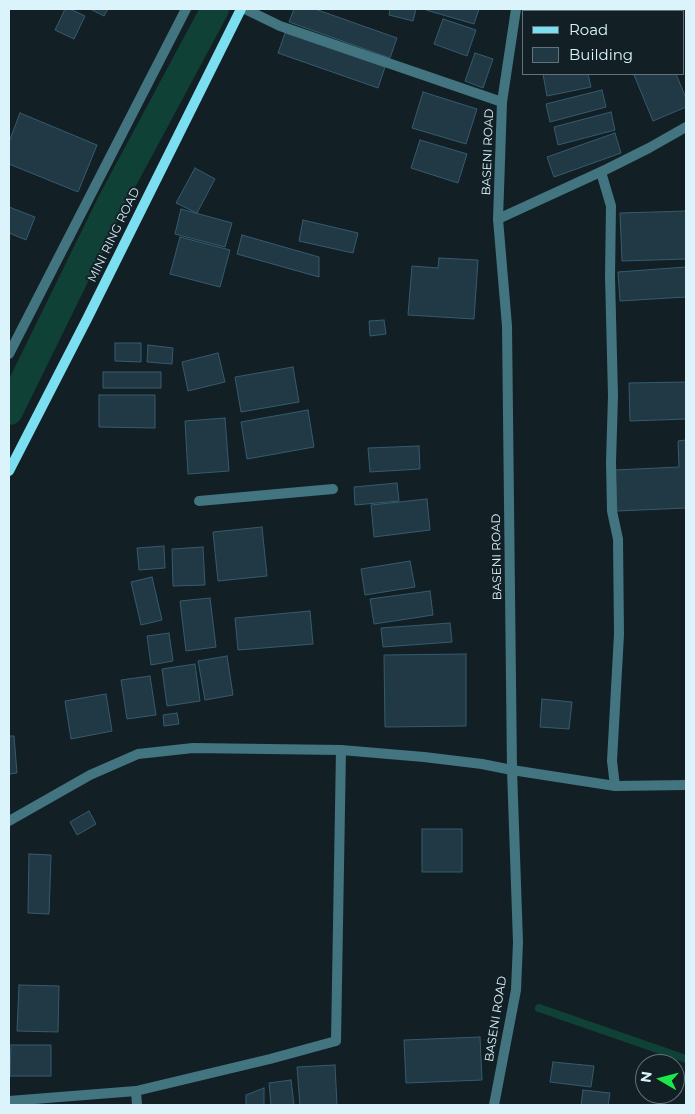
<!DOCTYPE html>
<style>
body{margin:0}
#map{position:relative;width:695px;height:1114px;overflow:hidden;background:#122026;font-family:Montserrat,sans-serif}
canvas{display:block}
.frame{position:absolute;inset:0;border:10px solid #dbf3fb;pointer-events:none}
.legend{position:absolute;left:522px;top:10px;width:162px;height:65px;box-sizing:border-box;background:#122026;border:1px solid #62747b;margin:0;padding:6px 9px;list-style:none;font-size:15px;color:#dbf3fb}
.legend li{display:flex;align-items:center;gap:10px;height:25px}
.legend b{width:25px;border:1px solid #62747b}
.north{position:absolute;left:635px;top:1054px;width:50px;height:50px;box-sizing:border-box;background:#122026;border:1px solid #62747b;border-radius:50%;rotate:278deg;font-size:14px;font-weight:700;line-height:20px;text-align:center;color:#dbf3fb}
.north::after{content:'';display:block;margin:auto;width:18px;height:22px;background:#1ce74a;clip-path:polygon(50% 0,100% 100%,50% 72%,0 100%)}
</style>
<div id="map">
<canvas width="695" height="1114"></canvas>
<div class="frame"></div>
<ul class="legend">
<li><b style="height:6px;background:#7cdff1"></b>Road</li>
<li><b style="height:14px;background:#203945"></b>Building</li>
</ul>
<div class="north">N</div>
</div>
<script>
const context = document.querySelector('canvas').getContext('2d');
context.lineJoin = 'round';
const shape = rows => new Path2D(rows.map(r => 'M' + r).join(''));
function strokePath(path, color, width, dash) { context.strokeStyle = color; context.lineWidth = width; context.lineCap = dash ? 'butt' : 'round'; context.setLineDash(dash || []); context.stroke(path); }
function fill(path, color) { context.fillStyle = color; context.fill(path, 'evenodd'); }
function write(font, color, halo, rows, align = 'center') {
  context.font = font + ' Montserrat,sans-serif'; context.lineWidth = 4; context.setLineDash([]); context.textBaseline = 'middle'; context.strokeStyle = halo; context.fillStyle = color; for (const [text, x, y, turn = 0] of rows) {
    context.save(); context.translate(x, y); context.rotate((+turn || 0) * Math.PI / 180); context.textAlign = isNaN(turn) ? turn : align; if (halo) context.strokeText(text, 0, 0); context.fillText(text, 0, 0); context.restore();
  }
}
strokePath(shape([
 [539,1008,686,1059]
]), '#104136', 8);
strokePath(shape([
 [9,411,113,199,215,9]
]), '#104136', 28);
const building = shape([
 [65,9,70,9,85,16,74,39,55,30,65,9],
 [90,9,108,9,104,16,90,9],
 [294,9,315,9,397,38,390,58,289,22,294,9],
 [390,9,416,9,413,21,389,15,390,9],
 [427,9,479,9,474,24,426,10,427,9],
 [565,9,623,9,624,11,565,11,565,9],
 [443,19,476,30,467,56,434,44,443,19],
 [285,33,385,67,378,88,278,53,285,33],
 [475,53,493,59,483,88,465,81,475,53],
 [543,74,588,74,591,87,547,96,543,74],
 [638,74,676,74,686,98,686,107,653,121,634,75,638,74],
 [602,90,606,107,550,122,546,104,602,90],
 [423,92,477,109,466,144,412,128,423,92],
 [611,112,615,130,558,145,554,127,611,112],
 [20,113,97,145,78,192,9,164,9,142,20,113],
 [615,133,621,153,554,177,547,157,615,133],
 [420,140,467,154,458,183,411,168,420,140],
 [195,168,215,179,197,213,176,203,195,168],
 [9,207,35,217,26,240,9,233,9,207],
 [181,209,232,223,225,247,175,234,181,209],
 [686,211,686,259,622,261,620,213,686,211],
 [303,220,358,233,353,253,299,241,303,220],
 [242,235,319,257,319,277,237,254,242,235],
 [180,237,230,250,220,287,170,274,180,237],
 [439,258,478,260,474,319,408,315,412,266,438,268,439,258],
 [686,267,686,297,620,301,618,272,686,267],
 [384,320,386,334,370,336,369,321,384,320],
 [115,343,141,343,141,362,115,361,115,343],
 [148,345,173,348,172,364,147,362,148,345],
 [218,353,225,382,188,391,182,362,218,353],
 [293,367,299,402,241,412,235,377,293,367],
 [103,372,161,372,161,388,103,388,103,372],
 [686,382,686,419,630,421,629,383,686,382],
 [99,395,155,395,155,428,99,427,99,395],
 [308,410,314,447,247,459,241,422,308,410],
 [225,418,229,471,188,474,185,421,225,418],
 [686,440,686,508,617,511,615,470,679,467,678,441,686,440],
 [419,446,420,469,370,472,368,448,419,446],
 [397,483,399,501,355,505,354,487,397,483],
 [427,499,430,530,374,537,371,505,427,499],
 [262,527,267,576,218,581,213,532,262,527],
 [164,546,165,568,139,570,137,548,164,546],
 [203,547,205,585,173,586,172,549,203,547],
 [410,561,415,587,365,595,361,569,410,561],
 [152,577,162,620,141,625,131,582,152,577],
 [430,591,433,615,374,624,370,599,430,591],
 [210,598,216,647,186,651,180,601,210,598],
 [310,611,313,644,238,650,235,618,310,611],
 [450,623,452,642,383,647,381,628,450,623],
 [169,633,173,661,151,665,147,636,169,633],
 [466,654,466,726,385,727,384,655,466,654],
 [227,656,233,695,205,700,198,661,227,656],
 [195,664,200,701,167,706,162,669,195,664],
 [150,676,156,715,127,719,121,680,150,676],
 [106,694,112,731,71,739,65,701,106,694],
 [542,699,572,702,569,729,540,727,542,699],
 [177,713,179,724,164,726,163,715,177,713],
 [9,736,14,736,17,773,9,774,9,736],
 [89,811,96,824,77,835,70,822,89,811],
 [422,829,462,829,462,872,422,872,422,829],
 [29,854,51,855,49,914,28,913,29,854],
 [19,985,59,986,58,1032,17,1031,19,985],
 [480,1037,482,1080,406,1083,404,1040,480,1037],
 [11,1045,51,1045,51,1076,10,1076,11,1045],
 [553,1062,594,1066,591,1087,550,1082,553,1062],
 [335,1065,337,1105,300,1105,297,1067,335,1065],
 [291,1080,294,1105,271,1105,269,1083,291,1080],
 [264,1088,264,1105,246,1105,246,1095,264,1088],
 [583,1090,610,1093,608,1105,581,1105,583,1090]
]);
fill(building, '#203945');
strokePath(building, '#355b6e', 1);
strokePath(shape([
 [199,501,333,489],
 [136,1091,137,1105],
 [9,1101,136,1091,270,1059,336,1041,341,750]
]), '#427580', 10);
strokePath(shape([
 [245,9,280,26,502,102],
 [601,172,611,206,610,276,613,396,611,462,612,511,618,539,619,634,612,761,615,786],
 [498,219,607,169,649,148,686,127],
 [9,354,186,9],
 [9,821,90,775,138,754,193,748,341,750,424,757,482,764,512,770,615,786,686,785]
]), '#427580', 10);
strokePath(shape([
 [494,1105,516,990,518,942,512,770,507,326,498,219,502,102,516,9]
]), '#427580', 10);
strokePath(shape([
 [9,471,87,319,241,9]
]), '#7cdff1', 10);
write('12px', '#dbf3fb', '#122026', [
 ["BASENI ROAD",488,152,-88],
 ["MINI RING ROAD",114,235,-64],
 ["BASENI ROAD",497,557,-91],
 ["BASENI ROAD",496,1019,-81]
]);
</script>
